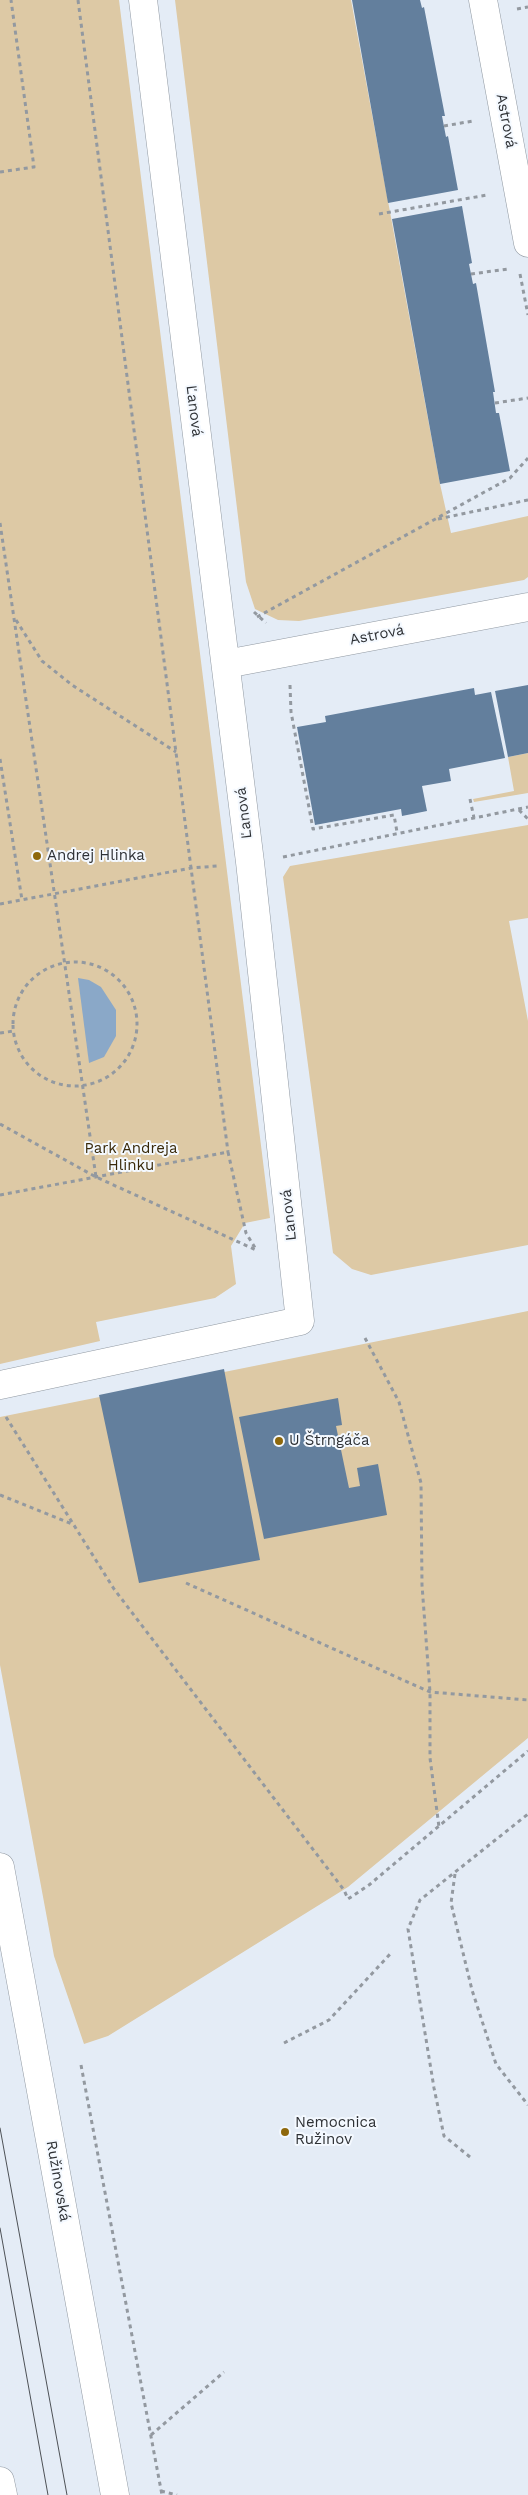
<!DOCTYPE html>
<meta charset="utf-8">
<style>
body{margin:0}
canvas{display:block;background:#e4ecf6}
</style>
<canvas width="528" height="2495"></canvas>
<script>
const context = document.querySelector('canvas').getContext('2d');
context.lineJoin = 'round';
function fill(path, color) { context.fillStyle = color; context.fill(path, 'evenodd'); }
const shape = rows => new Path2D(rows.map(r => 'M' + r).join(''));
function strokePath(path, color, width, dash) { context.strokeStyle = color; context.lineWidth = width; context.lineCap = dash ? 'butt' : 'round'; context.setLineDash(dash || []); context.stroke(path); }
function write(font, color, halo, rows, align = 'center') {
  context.font = font + ' "Work Sans",sans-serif'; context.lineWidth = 4; context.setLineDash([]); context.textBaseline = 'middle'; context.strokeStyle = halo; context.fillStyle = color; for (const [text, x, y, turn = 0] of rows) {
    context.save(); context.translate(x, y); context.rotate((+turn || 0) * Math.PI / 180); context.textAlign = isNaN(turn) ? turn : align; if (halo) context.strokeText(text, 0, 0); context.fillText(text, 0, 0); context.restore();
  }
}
fill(shape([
 [0,0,119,0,270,1218,245,1223,231,1246,236,1284,215,1298,96,1322,100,1341,0,1364],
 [175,0,351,0,440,484,451,533,528,516,528,577,524,580,299,621,278,620,255,609,246,582],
 [528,753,528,793,474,802,473,799,514,791,508,757],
 [528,825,528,918,509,921,528,1021,528,1245,371,1275,352,1269,333,1253,283,877,290,866],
 [528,1311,528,1738,348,1887,108,2036,84,2044,54,1956,0,1665,0,1417]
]), '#ddc9a5');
fill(shape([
 [78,978,89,980,101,987,116,1010,116,1036,104,1057,89,1063]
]), '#8aa8c8');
fill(shape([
 [352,0,420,0,422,8,424,7,445,116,442,116,446,137,448,136,458,190,388,203],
 [462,206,472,263,469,264,473,284,476,283,495,392,493,392,496,413,499,413,510,471,440,484,392,219],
 [528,685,528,753,508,757,495,691],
 [474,688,475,695,491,692,505,758,449,769,451,781,422,786,427,811,402,816,401,809,315,825,297,727,326,722,325,716],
 [224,1369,260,1560,139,1583,99,1395],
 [338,1398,342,1425,336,1426,349,1488,360,1486,357,1468,378,1464,387,1515,264,1539,239,1417]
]), '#637f9d');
const minor = shape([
 [483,0,528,243],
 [226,664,528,607],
 [0,1385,300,1321,250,862,143,0],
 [0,1867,115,2495],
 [0,2481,3,2495]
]);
strokePath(minor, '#9199a2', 29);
strokePath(shape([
 [78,0,228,1152],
 [517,9,528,7],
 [444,126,473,121],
 [0,172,34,167,11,0],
 [379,214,487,195],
 [471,274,508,269],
 [520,274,528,315],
 [495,403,528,398],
 [438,519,528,500],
 [0,523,96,1177],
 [254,612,266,623],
 [257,617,510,478,528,458],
 [16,620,42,661,72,685,176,752],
 [290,685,291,712,313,829,394,815,397,832],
 [0,759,22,900],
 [470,799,474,818],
 [519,810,528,819],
 [283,857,528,807],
 [0,904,191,868,217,866],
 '13 1024a62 62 0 1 1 124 0a62 62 0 1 1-124 0Z',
 [0,1033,14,1031],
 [0,1124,96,1177,256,1250],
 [0,1195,228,1152,246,1233,257,1251],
 [365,1338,399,1402,421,1483,422,1585,430,1692,430,1758,439,1827],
 [6,1417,114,1589,344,1890,348,1899,369,1885,528,1751],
 [0,1495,72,1524],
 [186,1583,430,1692,528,1700],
 [455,1874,451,1903,472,1990,496,2064,528,2105],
 [284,2043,329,2020,392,1952],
 [81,2065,162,2495],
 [470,2157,444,2136,434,2088,408,1929,420,1900,528,1814],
 [151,2435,224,2372],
 [161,2491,177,2495]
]), '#9399a0', 3, [4, 4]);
strokePath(minor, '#fff', 28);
strokePath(shape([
 [0,2128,67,2495],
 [0,2228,48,2495]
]), '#4d5156', 1);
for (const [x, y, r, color] of [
 [37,856,5,"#8e680c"],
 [279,1441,5,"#8e680c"],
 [285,2132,5,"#8e680c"]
]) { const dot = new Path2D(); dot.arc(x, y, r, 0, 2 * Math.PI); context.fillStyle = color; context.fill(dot); strokePath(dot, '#f4f9ff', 2); }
write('15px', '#2e3135', '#f4f9ff', [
 ["Astrová",506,121,79],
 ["Ľanová",194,411,83],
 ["Astrová",377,635,-11],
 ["Ľanová",244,813,-97],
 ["Ľanová",289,1215,-96],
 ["Ružinovská",58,2181,80]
]);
write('15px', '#2e3135', '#f4f9ff', [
 ["Andrej Hlinka",47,856],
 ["U Štrngáča",289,1441],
 ["Nemocnica",295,2123],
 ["Ružinov",295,2140]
], 'left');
write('15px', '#392909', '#f4f9ff', [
 ["Park Andreja",131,1149],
 ["Hlinku",131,1166]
]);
</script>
